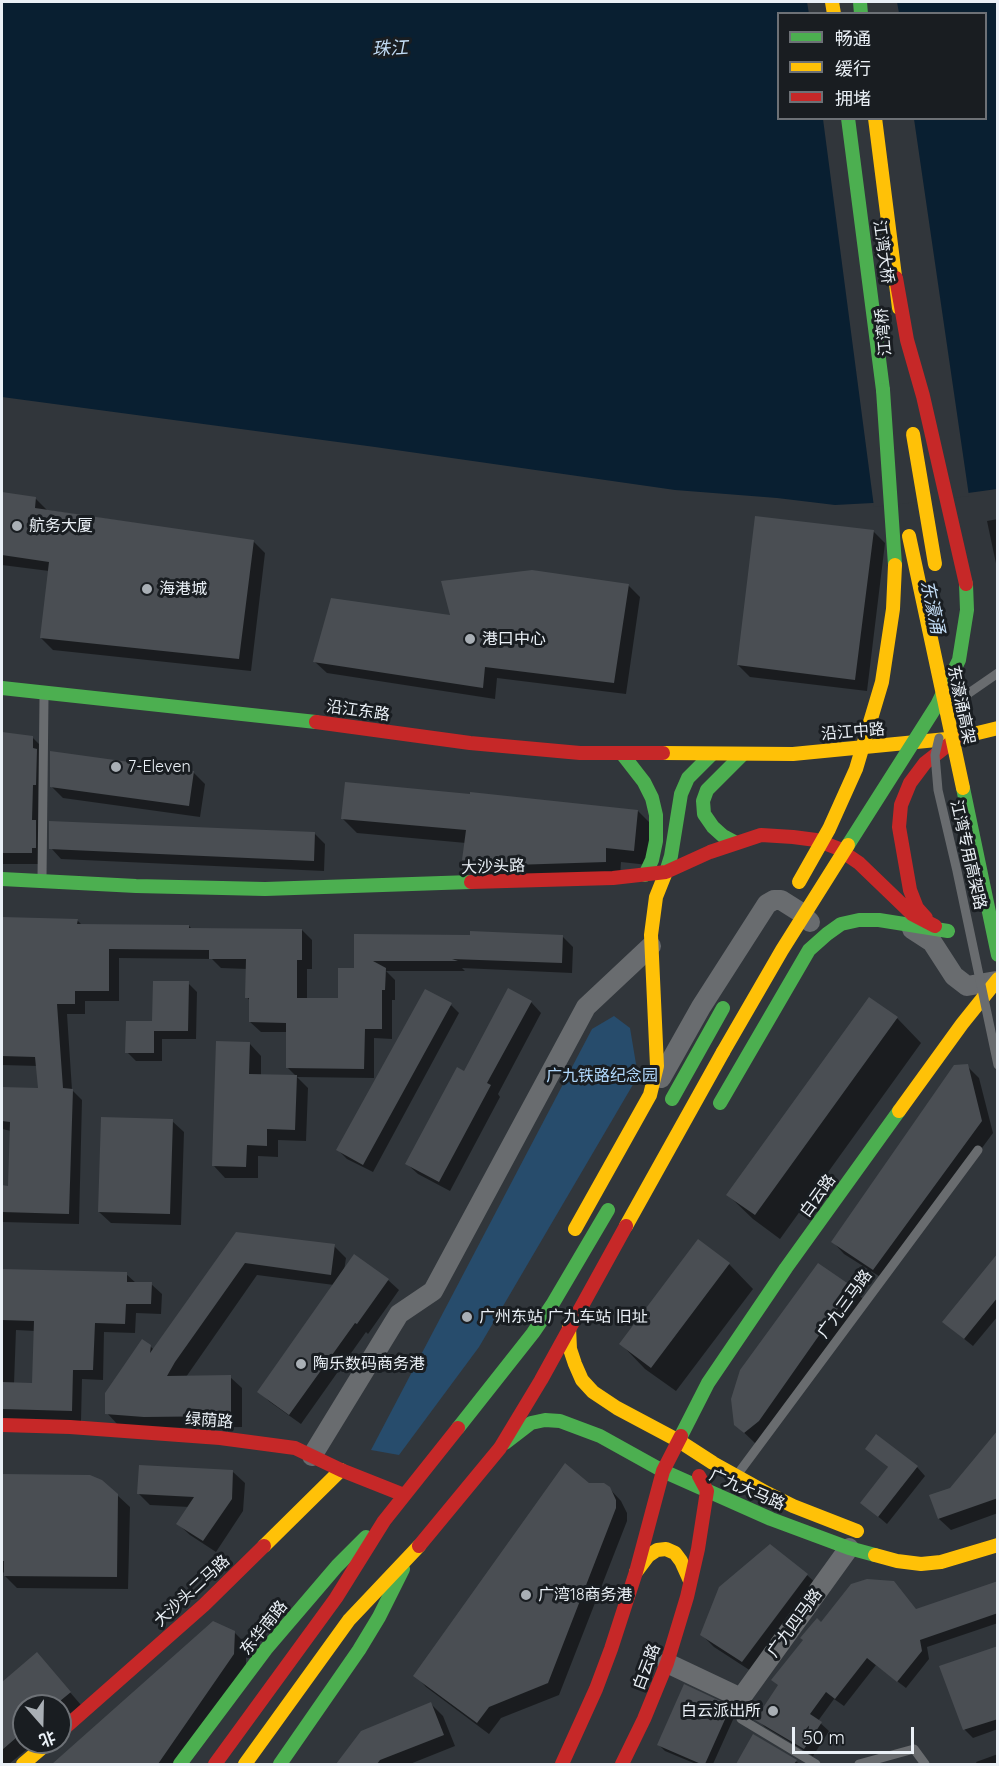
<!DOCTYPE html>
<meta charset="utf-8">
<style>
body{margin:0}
#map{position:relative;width:999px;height:1766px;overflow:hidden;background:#31363b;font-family:Quicksand,"Noto Sans SC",sans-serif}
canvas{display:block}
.frame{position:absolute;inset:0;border:3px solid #eaf0f6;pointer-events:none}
.legend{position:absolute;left:777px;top:12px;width:210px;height:108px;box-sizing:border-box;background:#191d21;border:2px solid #6d7176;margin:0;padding:8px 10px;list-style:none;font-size:18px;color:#eaf0f6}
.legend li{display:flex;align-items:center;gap:12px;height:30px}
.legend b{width:30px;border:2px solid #6d7176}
.north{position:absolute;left:12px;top:1694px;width:60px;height:60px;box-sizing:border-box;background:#191d21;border:2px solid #6d7176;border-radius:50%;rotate:160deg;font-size:16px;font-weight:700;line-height:24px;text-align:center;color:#eaf0f6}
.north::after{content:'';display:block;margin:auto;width:21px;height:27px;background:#a9afb5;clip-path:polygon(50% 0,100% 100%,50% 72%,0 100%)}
.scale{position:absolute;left:792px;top:1727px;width:122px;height:27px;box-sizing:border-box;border:3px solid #eaf0f6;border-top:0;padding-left:8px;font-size:18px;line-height:21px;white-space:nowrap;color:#eaf0f6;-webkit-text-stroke:4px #191d21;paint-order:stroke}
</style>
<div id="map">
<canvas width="999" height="1766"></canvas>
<div class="frame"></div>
<ul class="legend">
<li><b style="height:8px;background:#4caf50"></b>畅通</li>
<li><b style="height:8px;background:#ffc107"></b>缓行</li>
<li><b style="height:8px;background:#c62828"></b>拥堵</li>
</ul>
<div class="north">北</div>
<div class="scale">50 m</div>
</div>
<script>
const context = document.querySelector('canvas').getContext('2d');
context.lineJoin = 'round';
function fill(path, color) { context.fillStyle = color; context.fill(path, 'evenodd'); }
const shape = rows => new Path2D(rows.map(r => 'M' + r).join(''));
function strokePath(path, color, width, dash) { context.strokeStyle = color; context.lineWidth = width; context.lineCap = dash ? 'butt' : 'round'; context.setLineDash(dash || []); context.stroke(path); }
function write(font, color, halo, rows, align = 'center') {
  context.font = font + ' Quicksand,"Noto Sans SC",sans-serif'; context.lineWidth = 6; context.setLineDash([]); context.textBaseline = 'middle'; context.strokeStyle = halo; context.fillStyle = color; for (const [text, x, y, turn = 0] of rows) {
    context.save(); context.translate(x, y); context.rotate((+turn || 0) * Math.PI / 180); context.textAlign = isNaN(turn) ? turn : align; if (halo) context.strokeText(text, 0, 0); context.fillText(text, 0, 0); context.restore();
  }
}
fill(shape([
 [614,1016,630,1028,638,1076,479,1347,399,1455,371,1450,592,1029]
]), '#274c6c');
fill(shape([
 [2,2,997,2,997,489,910,501,835,505,777,498,675,490,375,447,2,397],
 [778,14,986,14,986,118,778,118]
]), '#091f31');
fill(shape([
 [807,2,897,2,899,13,809,14],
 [823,119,914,119,969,496,874,507]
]), '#31363b');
fill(shape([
 [2,494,36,499,47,510,253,541,265,553,251,671,53,650,41,638,49,571,2,565],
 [998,519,998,573,987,521],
 [873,531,885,543,867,691,750,677,738,665],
 [628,585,640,597,626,694,497,678,495,699,327,673,315,662,452,617],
 [2,734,32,737,44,749,43,864,2,864],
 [193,772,205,784,200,817,63,798,51,786],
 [638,811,653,826,648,865,621,862,620,877,479,874,464,860,466,843,357,833,342,818],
 [314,833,325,844,324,871,61,859,51,848],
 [2,918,77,920,82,925,189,926,192,929,302,930,312,940,312,969,307,969,307,1000,339,1000,355,969,355,936,563,937,573,947,572,973,462,968,465,971,386,971,395,980,395,1000,392,1000,392,1039,374,1038,374,1078,297,1077,308,1088,306,1141,278,1140,278,1157,258,1156,258,1178,225,1178,214,1166,250,1044,261,1056,261,1075,297,1077,287,1067,287,1032,261,1032,250,1022,250,1001,247,997,247,969,221,968,212,959,119,958,119,1001,85,1001,85,1014,67,1014,72,1090,82,1100,79,1224,2,1222,2,1187,10,1187,11,1131,2,1129,2,1088,39,1089,38,1066,2,1065],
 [188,983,197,992,196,1039,162,1039,162,1061,136,1061,127,1052],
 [531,1002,541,1013,498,1094,500,1097,450,1191,418,1174,407,1164,464,1073],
 [451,1005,459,1013,373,1172,347,1159,338,1150],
 [897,1018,921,1043,780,1239,753,1219,728,1195],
 [967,1066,979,1078,993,1133,885,1280,844,1254,833,1242],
 [172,1121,184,1132,181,1225,111,1223,99,1212],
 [237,1233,334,1246,346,1258,344,1271,388,1280,399,1290,368,1334,366,1332,301,1424,270,1402,259,1392,334,1285,257,1275,186,1377,230,1377,242,1388,242,1427,156,1428,118,1425,107,1413,150,1346,154,1350],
 [998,1256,998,1316,973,1346,953,1330],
 [729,1264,753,1289,676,1391,645,1369,621,1344],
 [2,1271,126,1274,136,1283,151,1284,162,1294,161,1314,136,1313,135,1333,104,1332,103,1380,82,1379,81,1421,2,1424],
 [16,1330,35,1331,33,1384,14,1384],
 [852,1288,864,1300,756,1444,735,1424],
 [998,1433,998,1513,951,1530,939,1519,931,1496,951,1489],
 [867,1449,917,1467,925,1476,887,1524,862,1503,889,1468],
 [233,1472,245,1483,243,1511,216,1552,190,1535,178,1524,189,1507,150,1505,138,1493],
 [2,1475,89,1476,117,1495,130,1507,128,1589,17,1588,5,1576,5,1573,2,1572],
 [588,1484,609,1488,621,1501,627,1513,627,1521,559,1695,501,1718,489,1734,426,1687,415,1675],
 [807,1575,819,1586,754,1673,714,1647,702,1635],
 [998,1583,998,1623,927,1647,929,1659,906,1688,876,1665,844,1706,834,1699,818,1721,829,1731,813,1756,765,1727,757,1719,821,1624,917,1611],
 [213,1623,234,1632,246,1644,246,1666,178,1764,54,1764],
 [998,1648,998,1729,973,1738,965,1730,941,1667],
 [37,1654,81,1705,60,1722,60,1706,24,1706,24,1742,36,1742,9,1764,2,1764,2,1684],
 [431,1704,443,1716,455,1746,410,1764,338,1764,362,1732],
 [730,1708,736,1713,713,1764,696,1764,665,1751,659,1745],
 [754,1736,800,1764,738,1764],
 [998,1754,998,1764,977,1764,976,1762]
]), '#0007');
fill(shape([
 [2,492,36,497,35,508,254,540,239,659,40,638,49,562,2,555],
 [755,516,874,530,855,680,737,665],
 [532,570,629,584,614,683,485,667,483,688,313,662,331,598,450,615,441,581],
 [2,732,33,736,33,748,37,749,36,785,33,785,32,820,36,820,36,848,32,848,32,853,2,853],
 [50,751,194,771,189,806,50,787],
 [345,782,470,794,470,792,638,810,634,851,606,848,606,862,513,865,462,860,466,830,341,819],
 [49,821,315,832,314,861,49,849],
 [2,917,78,919,77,924,189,925,189,928,302,929,302,960,297,960,297,998,338,998,338,968,354,968,354,934,470,935,470,931,563,935,562,963,452,959,458,961,373,961,386,968,385,990,382,990,382,1029,365,1029,364,1069,286,1068,286,1023,249,1022,249,998,245,998,246,959,209,959,209,950,109,949,109,991,75,991,75,1004,57,1004,63,1088,73,1089,69,1214,2,1212,2,1185,8,1186,10,1122,2,1121,2,1087,38,1088,35,1057,2,1056],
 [153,981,189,981,188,1031,154,1031,154,1053,125,1053,126,1021,152,1021],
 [508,988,532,1001,487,1083,491,1085,439,1182,405,1164,457,1067,464,1071],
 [425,989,452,1003,363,1165,336,1150],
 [869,997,898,1017,755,1215,726,1195],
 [216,1041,250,1042,249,1074,297,1075,295,1130,267,1129,267,1146,247,1145,246,1167,212,1166],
 [968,1064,982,1121,873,1270,831,1242,954,1065],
 [101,1117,173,1119,170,1214,98,1212],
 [236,1232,335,1244,331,1275,245,1263,175,1362,167,1376,231,1375,231,1416,144,1417,105,1414,105,1393,142,1339,151,1345,150,1353],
 [698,1239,730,1263,651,1368,619,1344],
 [998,1253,998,1297,964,1339,942,1322],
 [354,1254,389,1279,357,1324,355,1323,289,1415,257,1392],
 [818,1263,853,1287,759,1421,744,1433,734,1425,731,1399,740,1370],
 [2,1269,127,1272,127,1282,152,1282,151,1304,126,1304,125,1324,95,1323,93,1370,73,1370,72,1411,2,1409,2,1382,32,1383,34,1321,2,1320],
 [998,1430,998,1498,938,1519,929,1495,950,1488],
 [876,1434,918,1466,878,1517,860,1503,888,1467,865,1449],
 [565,1463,589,1483,604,1483,610,1487,616,1500,616,1508,548,1683,489,1707,477,1723,413,1676],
 [139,1465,233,1470,232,1499,203,1541,176,1524,194,1497,137,1494],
 [2,1474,90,1475,102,1480,118,1494,117,1577,4,1576,4,1561,2,1561],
 [770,1544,808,1574,742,1662,700,1635,719,1587],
 [867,1579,894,1581,916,1609,998,1581,998,1613,920,1640,922,1651,897,1682,867,1658,835,1699,826,1692,810,1714,822,1722,804,1749,755,1720,778,1685,771,1680,803,1640,800,1638,817,1618,821,1622,851,1584],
 [213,1621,235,1631,234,1654,158,1764,52,1764],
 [998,1646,998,1719,963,1730,939,1666],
 [37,1652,71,1692,54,1706,24,1706,24,1731,2,1750,2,1682],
 [684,1684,731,1706,705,1764,701,1764,657,1745],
 [431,1702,444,1735,380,1760,377,1764,336,1764,361,1731],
 [753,1734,797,1760,794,1764,736,1764]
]), '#4a4e53');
strokePath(shape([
 [42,878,44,697],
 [737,1475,978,1150],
 [741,1698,741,1719,816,1764],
 [859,1764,914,1749,925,1764]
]), '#696c6f', 9);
strokePath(shape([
 [912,929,932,942,954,976,967,986,996,981],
 [661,1078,701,1007,767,904,774,900,781,900,800,912,810,922],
 [312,1456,399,1314,433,1291,586,1007,651,946],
 [667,1663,741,1698,849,1548]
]), '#696c6f', 20);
strokePath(shape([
 [860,2,861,14],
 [848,118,883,390],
 [2,688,316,722],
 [623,755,644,782,652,798,656,815,656,841,652,860,645,875],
 [736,843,723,836,713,827,704,814,703,801,707,790,742,755],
 [666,872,671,856,681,794,688,778,711,755],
 [2,879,136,886,265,889,471,882],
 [720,1103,809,950,827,934,841,924,859,920,879,920,948,931],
 [458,1428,533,1333,552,1305,608,1210],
 [681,1436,708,1383,786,1268,899,1111],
 [505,1443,531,1423,545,1420,560,1421,600,1436,663,1471,771,1519,849,1548,875,1555],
 [180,1764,266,1649,337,1566,366,1537],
 [280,1764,359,1650,379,1617,403,1569]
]), '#4caf50', 14);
strokePath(shape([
 [832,2,834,14],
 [875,118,899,308],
 [663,753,793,754,957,738,998,728],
 [899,1111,962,1024,998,979],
 [626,1226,723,1052],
 [575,1229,650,1095,657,1066,651,935,656,897,666,872],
 [569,1327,570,1349,575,1364,582,1380,593,1392,617,1408,679,1441,713,1463,767,1493,793,1506,857,1531],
 [264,1546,341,1470],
 [875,1555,897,1561,921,1564,941,1562,998,1545],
 [636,1572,648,1556,657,1550,666,1549,675,1553,681,1561,690,1581],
 [23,1764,49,1742],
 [245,1764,349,1620,419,1546]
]), '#ffc107', 14);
strokePath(shape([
 [316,722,470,743,580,753,663,753],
 [471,882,613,878,666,872,710,852,761,835,793,837,816,840,837,848,859,863,912,914,935,926],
 [926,918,917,908,910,890,899,827,901,805,910,783,925,763,957,738],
 [2,1425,70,1427,220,1438,295,1448,341,1470,404,1495],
 [419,1546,500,1448,541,1380,626,1226],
 [60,1732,204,1605,264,1546],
 [215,1764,336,1598,384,1521,458,1428],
 [562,1764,596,1689,611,1649,636,1572,663,1471,681,1436],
 [622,1764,644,1719,667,1663,687,1597,698,1549,707,1491,699,1476]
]), '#c62828', 14);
strokePath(shape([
 [954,710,969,693,998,673],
 [939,738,935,755,938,790,957,871,998,1065]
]), '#696c6f', 9);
strokePath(shape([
 [883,390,895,565],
 [963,788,998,955],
 [848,845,937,705,959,660,967,610,966,584],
 [672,1099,723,1008]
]), '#4caf50', 14);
strokePath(shape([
 [913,434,935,564],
 [909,536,963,788],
 [799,882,829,829,856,769,882,682,893,609,895,565],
 [723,1052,782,950,848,845]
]), '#ffc107', 14);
strokePath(shape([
 [896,278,907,340,923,396,966,584]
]), '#c62828', 14);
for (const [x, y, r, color] of [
 [17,526,6,"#a9afb5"],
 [147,589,6,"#a9afb5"],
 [470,639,6,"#a9afb5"],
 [116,767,6,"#a9afb5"],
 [467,1317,6,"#a9afb5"],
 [301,1364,6,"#a9afb5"],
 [526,1595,6,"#a9afb5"],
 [773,1711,6,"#a9afb5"]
]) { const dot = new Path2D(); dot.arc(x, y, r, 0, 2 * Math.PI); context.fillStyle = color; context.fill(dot); strokePath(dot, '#191d21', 2); }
write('16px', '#eaf0f6', '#191d21', [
 ["江湾大桥",883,252,82],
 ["江湾桥",884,332,-95],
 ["东濠涌高架",961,705,78],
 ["沿江东路",358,711,8],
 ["沿江中路",853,732,-5],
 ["江湾专用高架路",968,855,77],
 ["大沙头路",493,867,-2],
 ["白云路",818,1196,-54],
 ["广九三马路",845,1304,-54],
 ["绿荫路",209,1421,4],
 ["广九大马路",747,1490,23],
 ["大沙头二马路",192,1591,-43],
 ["广九四马路",795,1623,-54],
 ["东华南路",264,1628,-51],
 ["白云路",647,1667,-69]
]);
write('16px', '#eaf0f6', '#191d21', [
 ["航务大厦",29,526],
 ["海港城",159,589],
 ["港口中心",482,639],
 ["7-Eleven",128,767],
 ["广州东站 广九车站 旧址",479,1317],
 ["陶乐数码商务港",313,1364],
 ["广湾18商务港",538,1595],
 ["白云派出所",761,1711,"right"]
], 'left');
write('16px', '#b1d9fd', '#191d21', [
 ["广九铁路纪念园",602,1076]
]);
write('italic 18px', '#c1dbf4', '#191d21', [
 ["珠江",390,49,-3],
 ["东濠涌",932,607,78]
]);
</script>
